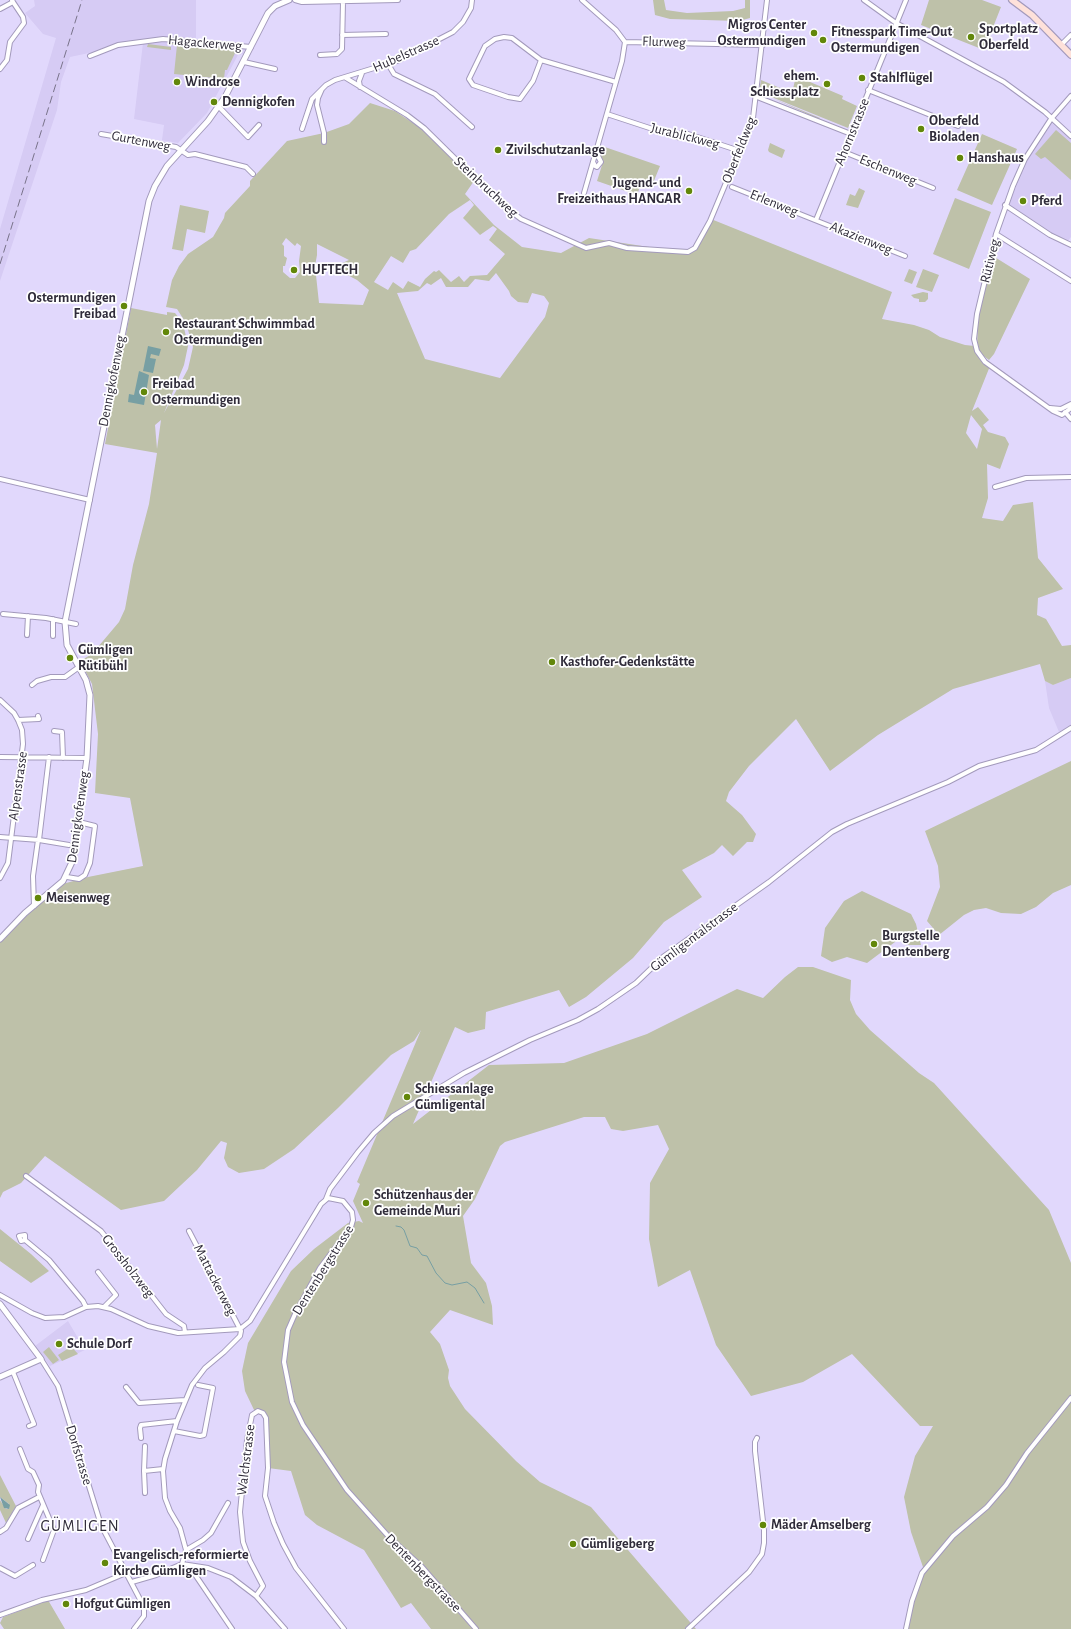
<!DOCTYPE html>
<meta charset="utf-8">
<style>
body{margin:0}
canvas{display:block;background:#e1d8fc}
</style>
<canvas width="1071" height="1629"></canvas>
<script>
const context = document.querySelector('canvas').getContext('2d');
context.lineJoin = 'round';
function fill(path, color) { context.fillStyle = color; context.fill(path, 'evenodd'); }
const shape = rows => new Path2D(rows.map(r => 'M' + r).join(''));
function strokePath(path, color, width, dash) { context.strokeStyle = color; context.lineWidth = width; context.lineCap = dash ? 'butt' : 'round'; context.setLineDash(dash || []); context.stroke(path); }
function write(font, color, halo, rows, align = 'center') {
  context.font = font + ' "Alegreya Sans",sans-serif'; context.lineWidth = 3.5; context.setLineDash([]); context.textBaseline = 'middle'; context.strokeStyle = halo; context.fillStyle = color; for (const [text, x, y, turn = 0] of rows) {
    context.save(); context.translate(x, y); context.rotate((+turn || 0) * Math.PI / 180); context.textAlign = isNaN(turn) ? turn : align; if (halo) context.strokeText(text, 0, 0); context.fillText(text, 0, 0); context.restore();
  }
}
fill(shape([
 [34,0,196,0,196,40,141,42,70,57,61,82,57,110,0,281,0,229,56,38,43,34,25,13,35,6],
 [161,40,246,48,243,54,238,55,207,113,178,143,162,140,164,125,134,119,143,43],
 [1052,123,1071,139,1071,237,1067,242,1040,228,1010,206,1009,203,1028,160],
 [1071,678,1071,726,1059,732,1049,708,1045,681,1053,685],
 [68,1321,85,1350,50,1366,35,1346]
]), '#d6cbf4');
fill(shape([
 [653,0,664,0,666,10,687,13,733,11,745,8,745,0,750,0,750,18,739,21,670,19,655,15],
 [929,0,982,0,1001,7,984,50,921,25],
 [169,41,242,49,242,51,236,51,227,70,225,70,224,79,174,74,177,45,169,44],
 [148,44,171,47,171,50,147,47],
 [796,76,843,96,842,99,857,106,848,128,759,92,761,80,792,93],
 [772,98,820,118,819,119],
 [370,103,395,111,422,129,441,146,474,181,465,194,494,225,522,247,561,253,589,238,676,251,691,251,711,219,892,292,882,319,914,325,929,330,940,337,965,345,975,346,977,350,978,314,993,256,1030,279,994,354,989,360,977,351,990,366,972,411,978,407,989,420,983,425,988,432,1005,437,1009,444,1000,469,987,464,988,498,982,518,1003,521,1013,505,1033,502,1038,558,1063,589,1038,598,1037,615,1046,619,1062,646,1071,645,1071,678,1053,685,1045,681,1040,664,953,689,878,735,830,771,796,719,749,766,729,792,726,801,742,815,756,834,753,842,747,842,733,856,722,845,714,853,682,870,702,897,664,922,633,958,586,997,569,1007,559,990,486,1012,485,1029,468,1033,455,1027,413,1124,489,1065,564,1063,647,1034,737,989,763,998,785,977,798,967,813,967,851,980,850,1000,856,1014,870,1030,919,1073,934,1083,1049,1210,1071,1263,1071,1629,908,1629,913,1602,923,1574,952,1535,924,1570,911,1532,904,1497,915,1456,933,1426,920,1426,852,1354,803,1382,751,1396,716,1345,690,1270,658,1287,649,1239,650,1183,669,1149,658,1125,623,1131,611,1129,605,1117,584,1117,505,1142,500,1146,475,1199,463,1216,471,1263,486,1283,492,1306,493,1325,450,1310,430,1332,440,1344,449,1370,448,1378,450,1386,465,1409,516,1461,540,1482,591,1507,696,1629,431,1629,411,1603,401,1608,364,1550,317,1525,305,1515,291,1471,268,1468,264,1415,255,1412,245,1391,242,1371,248,1343,291,1271,314,1249,348,1223,359,1221,363,1223,353,1201,360,1184,357,1182,421,1030,414,1041,391,1055,338,1108,294,1149,264,1169,239,1173,228,1167,224,1158,227,1143,221,1141,197,1170,164,1201,121,1210,45,1156,21,1183,3,1192,0,1198,0,939,59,885,88,877,143,866,130,798,95,793,98,734,92,684,80,661,92,654,119,622,125,609,133,565,149,504,157,453,105,444,131,308,167,315,167,312,175,313,183,323,188,346,184,365,164,413,188,369,193,347,186,323,177,309,166,307,172,280,179,266,188,254,213,237,224,218,225,213,250,186,250,181,287,141,324,133,349,124],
 [470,200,474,205,463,218,480,235,493,226,497,229,489,240,505,254,487,275,470,276,464,282,459,276,451,282,439,270,436,272,434,271,425,279,420,287,408,281,403,289,393,282,388,290,374,282,391,256,403,263,410,251,416,249,449,214],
 [286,238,295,246,297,243,301,246,299,261,300,272,295,278,290,278,283,272,283,266,285,266,287,258,284,256,284,246,282,244],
 [317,244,349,260,338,265,336,269,357,280,369,290,363,305,319,303,315,266,317,255],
 [496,273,509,291,511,296,518,302,528,303,532,293,544,296,549,303,545,317,500,378,425,359,397,293,418,291,427,283,431,285,441,278,446,287,468,287,475,279,489,281],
 [971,415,982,429,977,449,966,433],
 [161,420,157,449,155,425],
 [1056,130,1071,143,1071,180,1045,157,1041,159,1035,154],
 [982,134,1017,149,992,205,957,190],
 [770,143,785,150,782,158,769,152,768,150],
 [599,145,660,166,651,188,641,184,637,195,597,181,603,162,599,154],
 [859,188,865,191,858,208,846,205,850,194,855,196],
 [955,198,991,212,969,269,933,254],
 [180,205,209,211,205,233,187,229,183,251,172,249],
 [909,269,917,272,912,284,904,281],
 [923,269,939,275,932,292,916,287],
 [923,292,928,293,928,299,925,302,919,302,919,299,914,298,911,295],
 [1071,761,1071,885,1053,893,1036,907,1021,914,1001,913,986,908,974,910,964,915,939,935,927,921,940,887,938,866,925,831],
 [862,891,911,914,916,924,921,945,909,945,899,939,867,963,847,957,832,962,821,956,825,928,844,901],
 [0,1229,31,1254,49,1271,31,1283,0,1261],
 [70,1345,78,1354,62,1361,58,1355,69,1348,68,1346],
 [49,1347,59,1360,53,1364,43,1352],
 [0,1475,16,1506,6,1523,0,1510,0,1500,6,1509,9,1509,9,1504,0,1497],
 [48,1600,65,1629,4,1629,0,1623,3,1617]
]), '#bec1a9');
fill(shape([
 [148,346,161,349,159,356,151,354,150,358,156,359,153,373,143,371],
 [139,371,149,375,144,405,128,402,129,394,134,395],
 [0,1497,10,1505,9,1509,4,1508]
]), '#779fa3');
strokePath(shape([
 [396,1226,401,1227,404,1230,410,1246,417,1248,422,1255,427,1256,436,1273,445,1283,452,1285,467,1282,475,1288,484,1303]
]), '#779fa3', 1);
const minor = shape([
 [295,0,302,2,398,0],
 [582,0,616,30,625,42],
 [864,0,896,23,1004,82,1045,112,1071,136],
 [0,9,13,2,12,0],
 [342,35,386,34],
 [625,42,763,45],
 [1061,45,1071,35],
 [320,55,337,54,342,49,343,2],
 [90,56,118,45,163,39,251,47],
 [541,60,512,38,504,37,495,39,485,46,469,79,473,85,508,97,520,99,533,81,541,60,616,82],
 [244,62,275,69],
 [388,64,394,74,435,94,472,127],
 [0,69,7,60,10,42,24,23,23,17,13,2],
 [346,78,407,115,424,128,501,204,521,219,586,248,609,243,627,248,688,252,695,248,710,221,753,118,767,0],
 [360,87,359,81,362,73],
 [322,89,318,98,317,105,324,133,324,142],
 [868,90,958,126],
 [1071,96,1051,119,1025,159,1013,186,996,234,977,314,974,339,977,351,985,362,1053,411,1062,415,1071,408],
 [757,97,851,134],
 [219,107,248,137,259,125],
 [607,114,680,138,682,132,740,151],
 [302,129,312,99,326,85,335,80,397,61,453,32,463,22,471,8,472,0],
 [101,134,176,147,188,155,195,154,246,167,253,174],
 [844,152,933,188],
 [593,162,595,166,597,167,601,162,596,152],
 [732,187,905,256],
 [584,193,622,61,625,42],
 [1005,205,1050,235,1071,245],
 [816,220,906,0],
 [996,234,1071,281],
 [1050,408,1061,409,1071,404],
 [1065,412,1071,419],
 [0,479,90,500],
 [995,487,1026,478,1071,477],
 [3,614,46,618,76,624],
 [53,619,53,636],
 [27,635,28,616],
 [32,685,37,681,51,677,65,677,79,667],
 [0,700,14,713,18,720,22,730,23,744,8,863,0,878],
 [18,720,39,719,38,716],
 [54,731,62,732,63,758],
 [0,757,87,758],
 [0,837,39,840,69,845],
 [39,840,49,757],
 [67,877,79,879,85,875,90,863,95,826,79,822],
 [34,906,33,876,38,840],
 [26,1176,101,1231,166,1314,184,1326,185,1332],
 [326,1199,330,1189,358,1152,374,1133,393,1116,464,1073,530,1040,578,1020,598,1009,636,983,663,957,769,882,832,832,847,824,948,782,979,766,1036,750,1071,728],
 [25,1240,21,1241,19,1236,25,1235,25,1240,49,1260,83,1301,86,1307],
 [98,1272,116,1295,104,1307],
 [0,1295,32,1313,45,1318,64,1317,86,1307,98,1306,111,1309,148,1326,178,1333,240,1329,250,1321,321,1204,328,1198,343,1201,352,1212,353,1220,351,1227,320,1268,295,1314,288,1330,284,1362,292,1402,303,1425,347,1490,389,1537,422,1567,476,1629],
 [41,1359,58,1386,101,1525,144,1607,144,1616,134,1629],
 [13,1372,34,1424,29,1426],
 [126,1387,139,1403,185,1400],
 [174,1431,200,1436,204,1435,213,1388,198,1385],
 [141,1438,140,1428,141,1425,177,1421],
 [145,1446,144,1471,163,1469],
 [20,1449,28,1469,33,1472,39,1485,38,1492,54,1530,43,1560],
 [144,1471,145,1493],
 [0,1532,6,1528,18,1508,39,1497],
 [28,1539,43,1505],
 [186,1550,180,1528,170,1511,165,1498,163,1471,165,1459,177,1421,192,1385,205,1368,224,1352,240,1336,241,1331,189,1231],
 [182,1564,208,1568,231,1577,256,1596,285,1629],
 [182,1564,186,1550,203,1540,211,1533,228,1503],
 [193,1566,196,1576,232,1629],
 [0,1568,15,1576,33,1565],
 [132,1582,156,1575,182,1564],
 [256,1596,263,1586,250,1561,243,1542,240,1512,247,1440,252,1415,258,1411,263,1413,266,1418,268,1468,265,1496,274,1523,283,1544,296,1568,344,1629],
 [0,1615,42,1600,86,1590,126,1573],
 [688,1629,749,1572,762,1554,764,1543,764,1530,755,1451,755,1442,757,1438],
 [906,1629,912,1601,922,1573,953,1536,987,1507,1006,1485,1027,1453,1071,1398]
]);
const tertiary = shape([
 [0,939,25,913,63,881,73,860,87,758,90,695,86,680,67,645,65,622,149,201,155,186,167,166,208,121,225,97,268,13,275,6,289,0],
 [0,1304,41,1359,0,1377]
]);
const secondary = shape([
 [1012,0,1032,15,1071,55]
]);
strokePath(minor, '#a39abc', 6);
strokePath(tertiary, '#a39abc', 7);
strokePath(secondary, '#a39abc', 8);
strokePath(minor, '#fff', 4);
strokePath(tertiary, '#fff', 5);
strokePath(secondary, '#fee1da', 5.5);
strokePath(shape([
 [0,264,82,0]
]), '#79738a', 1, [8, 4]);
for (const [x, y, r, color] of [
 [814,33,4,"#62870a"],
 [971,37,4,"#62870a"],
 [823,40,4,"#62870a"],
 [862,78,4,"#62870a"],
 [177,82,4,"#62870a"],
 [827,84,4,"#62870a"],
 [214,102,4,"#62870a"],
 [921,129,4,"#62870a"],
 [498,150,4,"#62870a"],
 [960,158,4,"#62870a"],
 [689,191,4,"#62870a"],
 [1023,201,4,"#62870a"],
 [294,270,4,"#62870a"],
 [124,306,4,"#62870a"],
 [166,332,4,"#62870a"],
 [144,392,4,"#62870a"],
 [70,658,4,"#62870a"],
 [552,662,4,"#62870a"],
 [38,898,4,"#62870a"],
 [874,944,4,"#62870a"],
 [407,1097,4,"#62870a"],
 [366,1203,4,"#62870a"],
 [59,1344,4,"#62870a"],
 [763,1525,4,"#62870a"],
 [573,1544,4,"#62870a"],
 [105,1563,4,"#62870a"],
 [66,1604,4,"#62870a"]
]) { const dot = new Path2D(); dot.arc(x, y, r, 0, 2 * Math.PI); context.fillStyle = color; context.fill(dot); strokePath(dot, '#fff', 1.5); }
write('bold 14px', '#302c3a', '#fff', [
 ["Migros Center",806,25,"right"],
 ["Ostermundigen",806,41,"right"],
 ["Sportplatz",979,29],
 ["Oberfeld",979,45],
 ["Fitnesspark Time-Out",831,32],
 ["Ostermundigen",831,48],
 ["ehem.",819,76,"right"],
 ["Schiessplatz",819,92,"right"],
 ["Stahlflügel",870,78],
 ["Windrose",185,82],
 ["Dennigkofen",222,102],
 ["Oberfeld",929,121],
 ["Bioladen",929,137],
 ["Zivilschutzanlage",506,150],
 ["Hanshaus",968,158],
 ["Jugend- und",681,183,"right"],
 ["Freizeithaus HANGAR",681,199,"right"],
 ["Pferd",1031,201],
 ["HUFTECH",302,270],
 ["Ostermundigen",116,298,"right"],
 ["Freibad",116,314,"right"],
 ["Restaurant Schwimmbad",174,324],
 ["Ostermundigen",174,340],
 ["Freibad",152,384],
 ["Ostermundigen",152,400],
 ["Gümligen",78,650],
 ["Rütibühl",78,666],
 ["Kasthofer-Gedenkstätte",560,662],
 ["Meisenweg",46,898],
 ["Burgstelle",882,936],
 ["Dentenberg",882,952],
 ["Schiessanlage",415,1089],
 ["Gümligental",415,1105],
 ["Schützenhaus der",374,1195],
 ["Gemeinde Muri",374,1211],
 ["Schule Dorf",67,1344],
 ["Mäder Amselberg",771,1525],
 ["Gümligeberg",581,1544],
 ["Evangelisch-reformierte",113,1555],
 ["Kirche Gümligen",113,1571],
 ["Hofgut Gümligen",74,1604]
], 'left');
write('14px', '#302c3a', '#fff', [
 ["Flurweg",664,42,2],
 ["Hagackerweg",205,43,5],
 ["Hubelstrasse",406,54,-24],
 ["Ahornstrasse",852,132,-68],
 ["Jurablickweg",685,136,14],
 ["Gurtenweg",141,141,11],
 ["Oberfeldweg",739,150,-68],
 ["Eschenweg",888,170,22],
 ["Steinbruchweg",486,187,43],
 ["Erlenweg",774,203,22],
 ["Akazienweg",861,238,22],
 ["Rütiweg",990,261,-76],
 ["Dennigkofenweg",112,381,-79],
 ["Alpenstrasse",18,786,-82],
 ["Dennigkofenweg",78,817,-82],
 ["Gümligentalstrasse",694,937,-37],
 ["Grossholzweg",128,1266,52],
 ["Dentenbergstrasse",323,1270,-58],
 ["Mattackerweg",215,1280,63],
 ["Dorfstrasse",79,1455,73],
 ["Walchstrasse",246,1460,-83],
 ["Dentenbergstrasse",423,1573,46]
]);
context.letterSpacing = '1px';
write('16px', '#302c3a', '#fff', [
 ["GÜMLIGEN",80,1526]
]);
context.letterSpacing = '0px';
</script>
